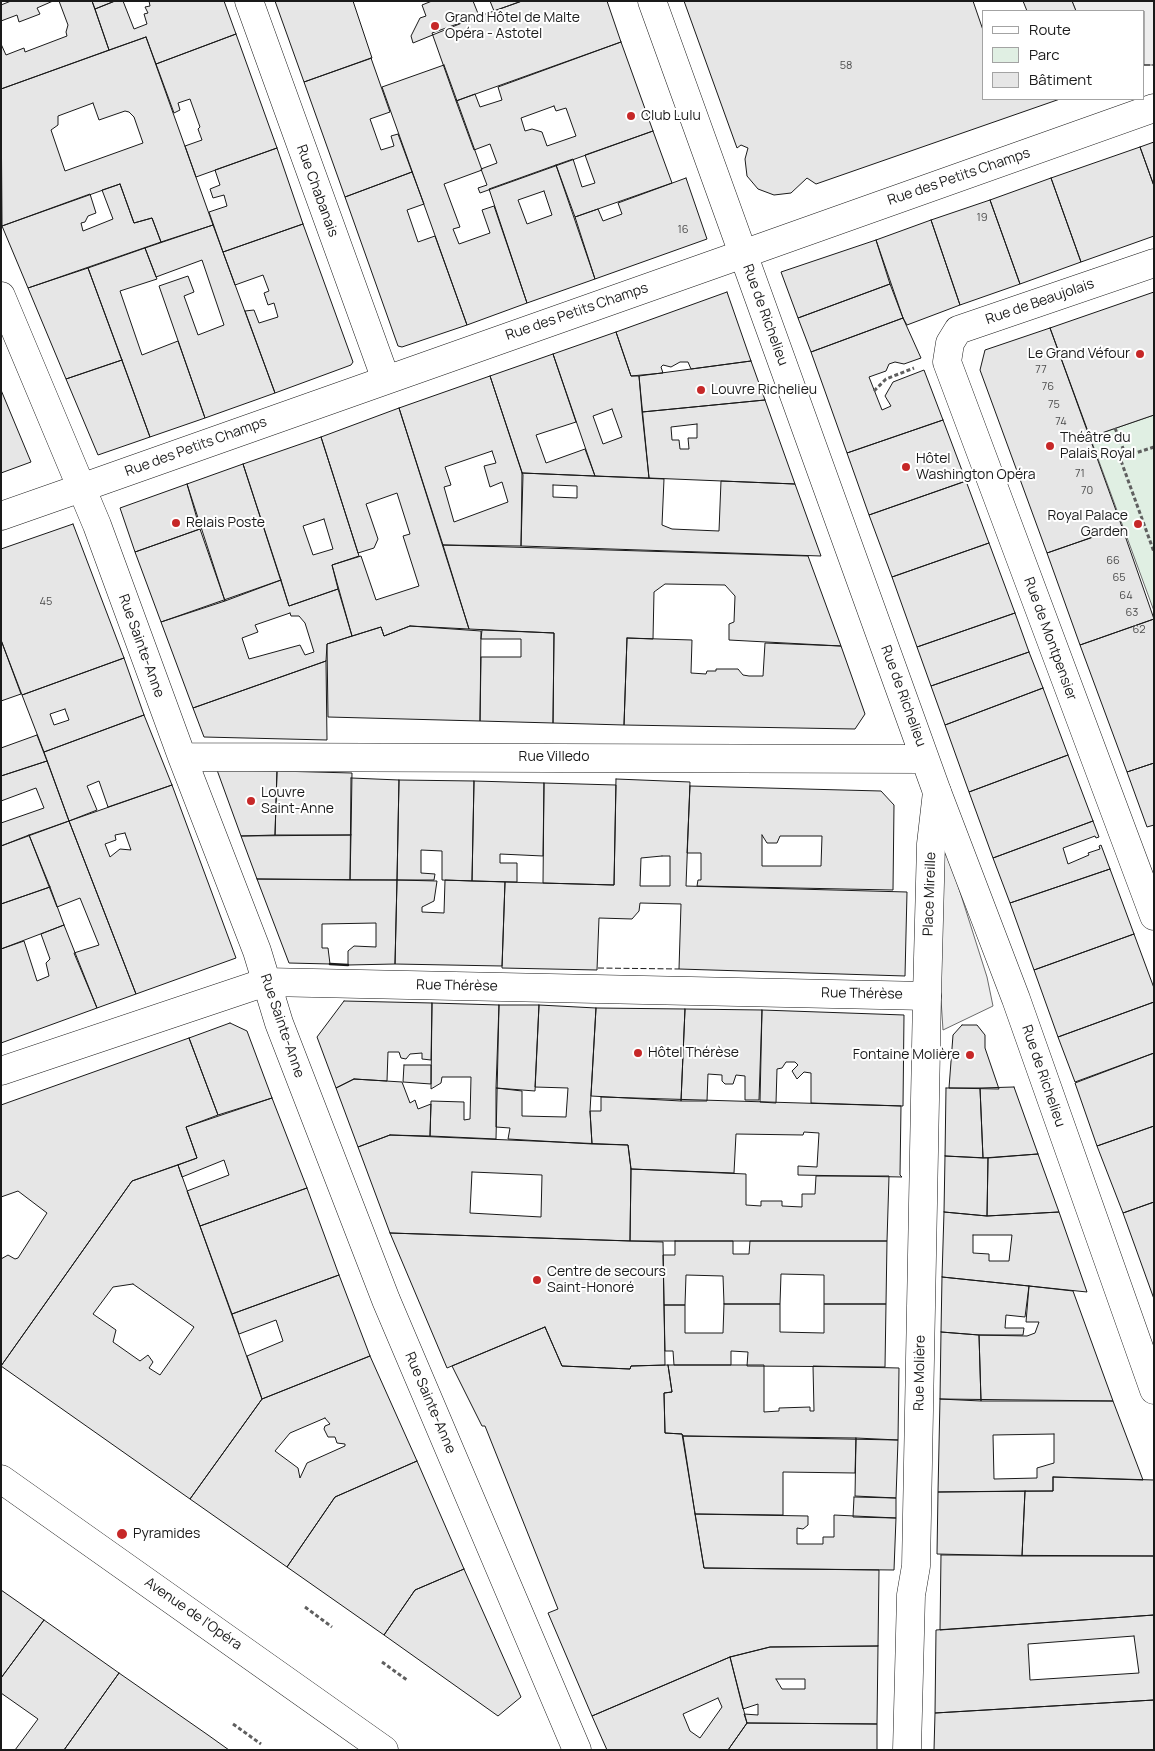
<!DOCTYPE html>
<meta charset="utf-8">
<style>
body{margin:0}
#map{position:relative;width:1155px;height:1751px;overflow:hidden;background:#fff;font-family:Manrope,sans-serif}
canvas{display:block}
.frame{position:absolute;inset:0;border:2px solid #1a1a1a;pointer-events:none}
.legend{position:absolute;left:982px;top:10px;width:162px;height:90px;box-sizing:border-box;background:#fff;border:1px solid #a3a3a3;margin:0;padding:6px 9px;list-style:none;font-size:15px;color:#1a1a1a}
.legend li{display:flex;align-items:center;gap:10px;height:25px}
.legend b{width:25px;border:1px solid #a3a3a3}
</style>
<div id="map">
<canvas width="1155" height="1751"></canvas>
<div class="frame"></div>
<ul class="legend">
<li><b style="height:6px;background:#fff"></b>Route</li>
<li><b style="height:14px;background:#e0efe3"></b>Parc</li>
<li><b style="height:14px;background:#e6e6e6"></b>Bâtiment</li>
</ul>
</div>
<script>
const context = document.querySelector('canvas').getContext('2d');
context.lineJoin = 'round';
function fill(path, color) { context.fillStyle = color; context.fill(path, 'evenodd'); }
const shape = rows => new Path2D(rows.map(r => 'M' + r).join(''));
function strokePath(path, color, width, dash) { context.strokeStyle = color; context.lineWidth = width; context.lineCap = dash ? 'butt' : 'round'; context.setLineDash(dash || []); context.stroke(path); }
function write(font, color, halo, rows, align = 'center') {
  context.font = font + ' Manrope,sans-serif'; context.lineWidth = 4; context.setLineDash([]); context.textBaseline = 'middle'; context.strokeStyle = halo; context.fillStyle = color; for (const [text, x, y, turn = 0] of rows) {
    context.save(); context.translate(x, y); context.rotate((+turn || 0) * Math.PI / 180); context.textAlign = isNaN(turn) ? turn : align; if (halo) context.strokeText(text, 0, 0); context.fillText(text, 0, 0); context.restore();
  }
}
const green = shape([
 [1154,415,1154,611,1090,437,1154,415]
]);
fill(green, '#e0efe3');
strokePath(green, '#6a6a6a', 1);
const parking = shape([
 [1072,1,1154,1,1154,65,1144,65,1144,11,1076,11,1072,1],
 [948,854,987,977,993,1006,943,1030,940,984,942,856,948,854]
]);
fill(parking, '#ededed');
strokePath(parking, '#6a6a6a', 1);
const building = shape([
 [11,1,53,1,37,8,40,14,19,22,17,15,1,21,1,5,11,1],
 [59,1,92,1,109,50,1,89,1,44,6,55,24,48,25,52,67,36,66,32,68,25,59,1],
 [92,1,115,1,95,9,92,1],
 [115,1,123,1,134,29,147,24,144,14,148,13,145,7,150,6,149,1,224,1,236,34,156,64,146,37,109,50,95,9,115,1],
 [275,1,353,1,372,58,304,82,275,1],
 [432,1,473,1,479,16,413,43,411,36,420,18,426,16,422,5,432,1],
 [490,1,522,1,494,11,490,1],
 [522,1,607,1,621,42,456,101,432,33,522,1],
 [684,1,973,1,984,33,984,99,1060,99,816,184,807,178,791,193,774,195,758,189,747,176,745,159,748,148,741,145,737,148,684,1],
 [1023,1,1072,1,1076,11,1027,11,1023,1],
 [236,34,277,148,196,177,185,146,202,140,198,129,200,127,190,99,178,103,180,110,174,113,156,64,236,34],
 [146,37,213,225,161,242,152,218,134,223,120,184,2,226,1,89,146,37],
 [93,103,99,120,125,111,129,112,134,117,143,143,65,171,51,130,58,125,58,116,93,103],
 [621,42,653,131,480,193,478,188,487,185,481,169,497,163,490,144,474,150,456,101,475,94,480,107,502,100,498,87,621,42],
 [554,106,556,111,566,108,576,136,547,146,542,132,532,129,525,131,521,118,554,106],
 [371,58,390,112,370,119,381,150,394,146,391,136,398,134,412,172,345,197,304,82,371,58],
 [444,65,482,170,444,184,460,227,453,229,459,244,490,233,482,210,494,206,527,303,467,325,382,87,444,65],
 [653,131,672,183,575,217,556,165,573,159,582,187,595,183,585,155,653,131],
 [1154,142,1154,186,1140,147,1154,142],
 [1140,147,1154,186,1154,236,1081,262,1051,178,1140,147],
 [277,148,303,224,223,252,209,212,227,206,224,195,213,198,210,189,220,185,215,170,277,148],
 [556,165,595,279,527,303,489,189,556,165],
 [544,191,552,215,527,224,518,200,544,191],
 [412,172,424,204,407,210,418,242,435,236,467,325,402,347,398,346,345,197,412,172],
 [686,178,707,239,595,279,575,217,598,209,603,221,622,214,618,203,686,178],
 [1051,178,1081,262,1020,284,990,200,1051,178],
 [120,184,134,223,152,218,161,242,28,288,2,226,90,194,96,213,88,216,85,222,81,223,83,231,113,219,102,190,120,184],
 [990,200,1020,284,960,305,931,220,990,200],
 [931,220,960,305,907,325,903,318,876,240,931,220],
 [303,224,353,362,351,365,275,393,245,311,254,310,259,323,278,317,274,303,268,305,264,293,269,291,263,275,235,285,223,252,303,224],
 [213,225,275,393,205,418,159,286,188,276,194,292,184,296,198,335,224,325,202,260,156,277,145,248,213,225],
 [876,240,890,284,798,318,781,272,876,240],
 [145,248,157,279,120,291,142,355,178,341,205,418,150,437,88,268,145,248],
 [88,268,122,360,66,379,28,288,88,268],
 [890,284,903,318,811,352,798,318,890,284],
 [727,292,751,361,691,369,688,362,680,362,671,367,663,365,661,367,663,373,631,376,616,332,727,292],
 [1154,292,1154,415,1090,437,1050,328,1154,292],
 [903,318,921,358,904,364,895,362,889,364,886,371,869,377,882,410,891,406,885,396,893,382,924,370,943,420,847,453,811,352,903,318],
 [1050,328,1122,527,1047,553,980,370,985,350,1050,328],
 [616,332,631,376,639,376,649,478,595,476,553,354,616,332],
 [612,409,622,437,603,444,593,416,612,409],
 [553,354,576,422,536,435,546,463,585,449,595,476,522,473,490,376,553,354],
 [122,360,150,437,98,455,66,379,122,360],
 [751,361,765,400,642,412,639,376,751,361],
 [490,376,523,475,521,546,443,545,399,408,490,376],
 [492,451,496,463,484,466,490,487,502,482,508,502,454,522,444,487,451,485,445,467,492,451],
 [1,390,31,462,1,473,1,390],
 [765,400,795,484,649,478,642,412,765,400],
 [697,424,697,438,688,438,689,449,680,449,679,440,672,440,671,427,697,424],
 [399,408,469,629,410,626,384,636,381,627,352,636,332,565,361,556,376,600,419,586,403,536,410,534,397,493,366,504,378,539,374,548,358,553,321,437,399,408],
 [943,420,966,481,869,515,847,453,943,420],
 [321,437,359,556,332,565,338,589,289,606,243,464,321,437],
 [324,519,333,549,313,555,303,526,324,519],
 [243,464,281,580,225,601,187,484,243,464],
 [522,473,664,479,662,525,672,529,719,531,721,481,795,484,821,556,521,546,522,473],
 [553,485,577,486,577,498,553,497,553,485],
 [966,481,989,543,892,577,869,515,966,481],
 [187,484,200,529,135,552,120,508,187,484],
 [73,524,124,658,22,695,1,640,1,549,73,524],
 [1122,527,1154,619,1080,645,1047,553,1122,527],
 [200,529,225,601,161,622,135,552,200,529],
 [989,543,1015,613,917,647,892,577,989,543],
 [443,545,808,556,841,646,729,640,729,624,734,622,735,596,725,585,665,584,654,592,653,639,627,638,624,725,553,723,554,633,469,629,443,545],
 [281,580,289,606,338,589,352,636,327,644,326,661,193,708,161,622,281,580],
 [290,613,291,616,299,616,305,623,314,652,305,655,300,645,249,659,242,638,258,632,255,625,290,613],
 [1015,613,1029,652,931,686,917,647,1015,613],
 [1154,619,1154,763,1127,772,1080,645,1154,619],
 [410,626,481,631,480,721,328,717,327,644,381,627,384,636,410,626],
 [482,630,554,633,553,723,480,721,481,657,521,657,521,639,481,639,482,630],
 [627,638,692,640,691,673,706,674,707,671,716,671,716,669,738,669,743,675,749,676,763,676,765,643,841,646,865,714,855,729,624,725,627,638],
 [1,640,21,694,1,701,1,640],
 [1029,652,1043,688,945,725,931,686,1029,652],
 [124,658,144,715,44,752,22,695,124,658],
 [65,709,69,720,54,725,50,714,65,709],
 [326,661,327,740,204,737,193,708,326,661],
 [1043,688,1068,755,969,792,945,725,1043,688],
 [144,715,172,785,108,807,99,781,87,786,97,810,69,821,44,752,144,715],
 [37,735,47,761,1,776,1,748,37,735],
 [1068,755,1093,821,993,858,969,792,1068,755],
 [47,761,69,821,1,846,1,823,44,808,36,788,1,801,1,776,47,761],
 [1154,763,1154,825,1147,827,1127,772,1154,763],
 [217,770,277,771,275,835,241,836,217,770],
 [277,771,352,773,351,835,275,835,277,771],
 [351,778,399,780,397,880,350,880,351,778],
 [616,779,690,782,686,886,907,892,905,976,679,969,681,904,640,903,639,911,632,919,599,918,597,970,502,968,505,882,614,885,616,779],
 [662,856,670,856,670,886,640,886,641,858,662,856],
 [399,780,474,781,472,881,442,880,442,851,421,850,421,873,435,874,434,880,397,880,399,780],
 [474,781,544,783,543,856,500,854,500,863,517,863,517,882,472,881,474,781],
 [544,783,616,785,614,885,543,883,544,783],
 [172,785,236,958,136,994,69,821,172,785],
 [125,833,131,850,120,849,110,857,105,844,116,840,115,835,125,833],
 [690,786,881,791,894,805,893,890,697,886,698,880,701,880,701,853,687,853,690,786],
 [762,835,767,843,777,843,780,836,822,836,821,866,762,866,762,835],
 [69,821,136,994,97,1008,74,953,99,945,80,898,57,907,29,835,69,821],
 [1093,821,1099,837,1096,838,1095,836,1063,848,1068,864,1089,855,1088,853,1100,849,1099,846,1101,845,1110,869,1010,903,993,858,1093,821],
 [29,835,50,887,1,904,1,846,29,835],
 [351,835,350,880,257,879,241,836,351,835],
 [1110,869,1134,934,1034,970,1010,903,1110,869],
 [257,879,397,880,395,964,348,965,348,951,354,946,376,947,376,923,322,924,322,948,328,948,330,964,289,963,257,879],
 [397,880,437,881,434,901,422,907,422,912,444,913,445,880,505,882,502,966,395,964,397,880],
 [50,887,64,925,1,949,1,904,50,887],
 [64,925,97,1008,1,1043,1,949,24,941,37,981,49,976,46,963,50,959,41,934,64,925],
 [1134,934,1154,988,1154,1002,1058,1037,1034,970,1134,934],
 [344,1001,432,1003,431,1060,422,1059,422,1053,410,1054,406,1059,401,1058,399,1052,388,1052,387,1081,354,1079,336,1088,317,1037,344,1001],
 [1154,1002,1154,1053,1075,1082,1058,1037,1154,1002],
 [432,1003,499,1005,496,1139,430,1136,431,1101,464,1102,464,1120,470,1119,471,1077,442,1077,441,1083,431,1089,432,1003],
 [499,1005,539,1005,535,1091,496,1088,499,1005],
 [539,1005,596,1008,590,1111,592,1144,508,1139,510,1128,496,1127,496,1088,522,1091,522,1116,566,1117,568,1088,535,1087,539,1005],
 [596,1008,685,1009,681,1101,591,1096,596,1008],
 [685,1009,762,1010,759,1100,745,1100,745,1076,736,1075,733,1084,725,1084,722,1081,722,1075,708,1074,707,1101,681,1101,685,1009],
 [762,1010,904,1015,903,1106,811,1103,811,1073,804,1072,797,1079,792,1071,798,1065,795,1062,786,1062,782,1068,777,1069,776,1103,760,1102,762,1010],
 [230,1023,247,1031,272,1098,218,1115,189,1038,230,1023],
 [962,1025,977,1025,985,1035,985,1048,999,1089,949,1088,953,1035,962,1025],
 [189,1038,218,1115,186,1127,197,1158,132,1181,1,1366,1,1259,8,1255,15,1259,18,1258,47,1213,18,1191,1,1197,1,1105,189,1038],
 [1154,1053,1154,1126,1097,1146,1075,1083,1154,1053],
 [404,1065,431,1065,431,1084,403,1082,404,1065],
 [354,1079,402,1082,410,1103,415,1100,418,1109,431,1104,430,1136,390,1135,358,1147,336,1088,354,1079],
 [1014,1087,1038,1154,983,1158,980,1088,1014,1087],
 [946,1088,980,1088,983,1158,945,1156,946,1088],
 [601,1097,901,1106,900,1175,902,1177,798,1175,798,1166,817,1167,819,1133,804,1132,803,1135,736,1134,734,1173,631,1169,628,1145,592,1144,590,1111,601,1111,601,1097],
 [272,1098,307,1188,200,1226,187,1191,229,1175,224,1160,182,1177,178,1165,197,1158,186,1127,272,1098],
 [1154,1126,1154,1202,1123,1213,1097,1146,1154,1126],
 [390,1135,628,1145,631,1169,630,1241,390,1233,358,1147,390,1135],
 [472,1172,542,1175,541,1217,470,1213,472,1172],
 [1038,1154,1059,1212,987,1216,988,1158,1038,1154],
 [945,1156,988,1158,987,1216,944,1212,945,1156],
 [178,1165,262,1399,190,1499,1,1366,132,1181,178,1165],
 [133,1284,194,1327,160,1375,149,1368,153,1362,148,1355,140,1361,113,1342,116,1330,93,1314,113,1287,133,1284],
 [631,1169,746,1174,746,1205,761,1206,761,1201,782,1201,782,1206,802,1207,802,1194,815,1194,816,1176,889,1176,887,1241,630,1241,631,1169],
 [307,1188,339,1275,232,1314,200,1226,307,1188],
 [1154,1202,1154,1299,1123,1213,1154,1202],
 [944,1212,987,1216,1059,1212,1087,1292,942,1277,944,1212],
 [973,1235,1012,1235,1009,1261,989,1261,989,1254,973,1253,973,1235],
 [390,1233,663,1242,665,1365,631,1366,630,1369,562,1366,545,1327,447,1368,390,1233],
 [675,1241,733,1241,733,1254,749,1254,750,1241,887,1241,886,1304,824,1304,824,1275,781,1274,780,1304,724,1304,723,1276,686,1275,685,1305,664,1305,663,1255,675,1255,675,1241],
 [339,1275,370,1356,262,1399,247,1356,283,1341,276,1320,239,1334,232,1314,339,1275],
 [942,1277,1029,1286,1025,1317,1006,1315,1005,1328,1024,1328,1023,1335,979,1335,941,1332,942,1277],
 [1029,1286,1073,1291,1113,1401,981,1401,979,1335,1027,1336,1035,1333,1039,1322,1026,1322,1029,1286],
 [724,1304,780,1304,780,1332,824,1333,824,1304,886,1304,885,1367,747,1366,748,1352,731,1351,731,1365,674,1365,673,1351,665,1351,664,1305,685,1305,685,1333,723,1333,724,1304],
 [545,1327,562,1366,630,1369,631,1366,668,1365,672,1392,664,1393,665,1433,682,1434,704,1568,879,1570,878,1646,770,1647,730,1657,592,1716,548,1613,558,1609,485,1426,482,1426,452,1366,545,1327],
 [941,1332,979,1335,981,1401,940,1399,941,1332],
 [370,1356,417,1461,335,1497,287,1567,190,1499,262,1399,370,1356],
 [325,1418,330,1424,325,1426,324,1429,328,1437,335,1437,337,1443,345,1444,345,1446,307,1463,300,1478,298,1468,275,1451,290,1433,325,1418],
 [668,1365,764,1365,764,1412,779,1411,779,1408,810,1407,810,1411,814,1411,813,1366,899,1368,898,1440,683,1436,682,1434,665,1433,664,1393,672,1392,668,1365],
 [940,1399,1113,1401,1143,1480,1053,1477,1053,1491,938,1492,940,1399],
 [1054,1434,1054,1463,1037,1468,1037,1478,994,1479,993,1435,1054,1434],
 [683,1436,856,1438,855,1473,783,1472,783,1515,695,1514,683,1436],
 [856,1438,898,1440,896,1498,855,1496,856,1438],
 [417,1461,464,1569,415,1590,384,1635,287,1567,335,1497,417,1461],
 [1053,1477,1154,1480,1154,1556,1022,1556,1025,1491,1053,1491,1053,1477],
 [1025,1491,1022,1556,937,1554,938,1492,1025,1491],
 [854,1497,896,1498,896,1518,853,1517,854,1497],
 [695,1514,808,1516,808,1525,803,1529,797,1528,797,1544,823,1544,823,1537,834,1537,834,1515,896,1518,894,1570,704,1568,695,1514],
 [941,1555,1154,1556,1154,1615,940,1630,941,1555],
 [464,1569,521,1697,498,1716,384,1635,415,1590,464,1569],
 [1,1590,44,1620,1,1678,1,1590],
 [1154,1615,1154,1700,935,1713,936,1630,1154,1615],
 [1134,1636,1139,1673,1030,1680,1028,1644,1134,1636],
 [44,1620,119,1673,64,1750,15,1750,38,1719,1,1693,1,1678,44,1620],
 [878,1646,877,1724,747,1723,744,1714,758,1715,758,1704,743,1709,730,1657,770,1647,878,1646],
 [776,1679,805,1679,805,1689,782,1689,776,1679],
 [730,1657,747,1723,728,1750,607,1750,592,1716,730,1657],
 [718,1698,722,1707,700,1738,690,1731,683,1714,718,1698],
 [119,1673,208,1735,229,1750,64,1750,119,1673],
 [1154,1700,1154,1750,934,1750,935,1713,1154,1700],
 [747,1723,877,1724,877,1750,728,1750,747,1723]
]);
fill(building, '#e6e6e6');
strokePath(building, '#1a1a1a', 1);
const pedestrian = shape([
 [249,1,386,380],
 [81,488,743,254],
 [927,996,931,844,937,792]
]);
const minor = shape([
 [652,1,937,792,1016,999,1154,1390],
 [743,254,1154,108],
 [1154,263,958,330,950,343,947,362,1154,916],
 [1,296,97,525,182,757,257,951,279,1023,386,1300,577,1750],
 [1,516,81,488],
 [182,757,925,759],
 [1,1071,266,982,927,996,916,1566,911,1595,907,1750]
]);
const tertiary = shape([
 [1,1479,384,1750]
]);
strokePath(pedestrian, '#1a1a1a', 29);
strokePath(minor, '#1a1a1a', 29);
strokePath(tertiary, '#1a1a1a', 29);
strokePath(shape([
 [874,391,886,379,914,368],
 [1115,428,1126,456],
 [1154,447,1120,458,1154,552],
 [305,1607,332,1627],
 [382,1662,407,1680],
 [233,1724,261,1744]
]), '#5f5f5f', 3, [4, 2.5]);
strokePath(pedestrian, '#fff', 28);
strokePath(minor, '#fff', 28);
strokePath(tertiary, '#fff', 28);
strokePath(shape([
 [1144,65,1154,65],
 [598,968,679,969]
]), '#1a1a1a', 1, [6, 2.5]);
strokePath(shape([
 [330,964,348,965]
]), '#1a1a1a', 2.5);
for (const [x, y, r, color] of [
 [435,26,5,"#c62828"],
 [631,116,5,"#c62828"],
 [1140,354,5,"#c62828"],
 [701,390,5,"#c62828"],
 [1050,446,5,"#c62828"],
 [906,467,5,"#c62828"],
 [176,523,5,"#c62828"],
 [1138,524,5,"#c62828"],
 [251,801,5,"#c62828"],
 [638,1053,5,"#c62828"],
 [970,1055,5,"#c62828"],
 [537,1280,5,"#c62828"],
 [122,1534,6,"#c62828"]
]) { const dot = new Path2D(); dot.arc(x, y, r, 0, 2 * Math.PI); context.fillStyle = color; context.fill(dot); strokePath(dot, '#fff', 2); }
write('11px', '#4d4d4d', null, [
 ["58",846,66],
 ["19",982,218],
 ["16",683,230],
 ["77",1041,370],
 ["76",1048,387],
 ["75",1054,405],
 ["74",1061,422],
 ["71",1080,474],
 ["70",1087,491],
 ["66",1113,561],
 ["65",1119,578],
 ["64",1126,596],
 ["45",46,602],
 ["63",1132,613],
 ["62",1139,630]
]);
write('14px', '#1a1a1a', '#fff', [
 ["Grand Hôtel de Malte",445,18],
 ["Opéra - Astotel",445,34],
 ["Club Lulu",641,116],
 ["Le Grand Véfour",1130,354,"right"],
 ["Louvre Richelieu",711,390],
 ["Théâtre du",1060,438],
 ["Palais Royal",1060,454],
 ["Hôtel",916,459],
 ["Washington Opéra",916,475],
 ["Royal Palace",1128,516,"right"],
 ["Garden",1128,532,"right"],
 ["Relais Poste",186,523],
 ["Louvre",261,793],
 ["Saint-Anne",261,809],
 ["Hôtel Thérèse",648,1053],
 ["Fontaine Molière",960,1055,"right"],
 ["Centre de secours",547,1272],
 ["Saint-Honoré",547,1288],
 ["Pyramides",133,1534]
], 'left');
write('14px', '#1a1a1a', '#fff', [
 ["Rue des Petits Champs",959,177,-19],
 ["Rue Chabanais",317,191,70],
 ["Rue de Beaujolais",1040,302,-19],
 ["Rue des Petits Champs",577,312,-19],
 ["Rue de Richelieu",765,315,70],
 ["Rue des Petits Champs",196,447,-20],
 ["Rue de Montpensier",1050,639,70],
 ["Rue Sainte-Anne",141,646,70],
 ["Rue de Richelieu",903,696,70],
 ["Rue Villedo",554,757],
 ["Place Mireille",930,894,-88],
 ["Rue Thérèse",457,986,1],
 ["Rue Thérèse",862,994,1],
 ["Rue Sainte-Anne",282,1026,71],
 ["Rue de Richelieu",1043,1076,71],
 ["Rue Molière",920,1373,-89],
 ["Rue Sainte-Anne",430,1403,67],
 ["Avenue de l'Opéra",193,1614,35]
]);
</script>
